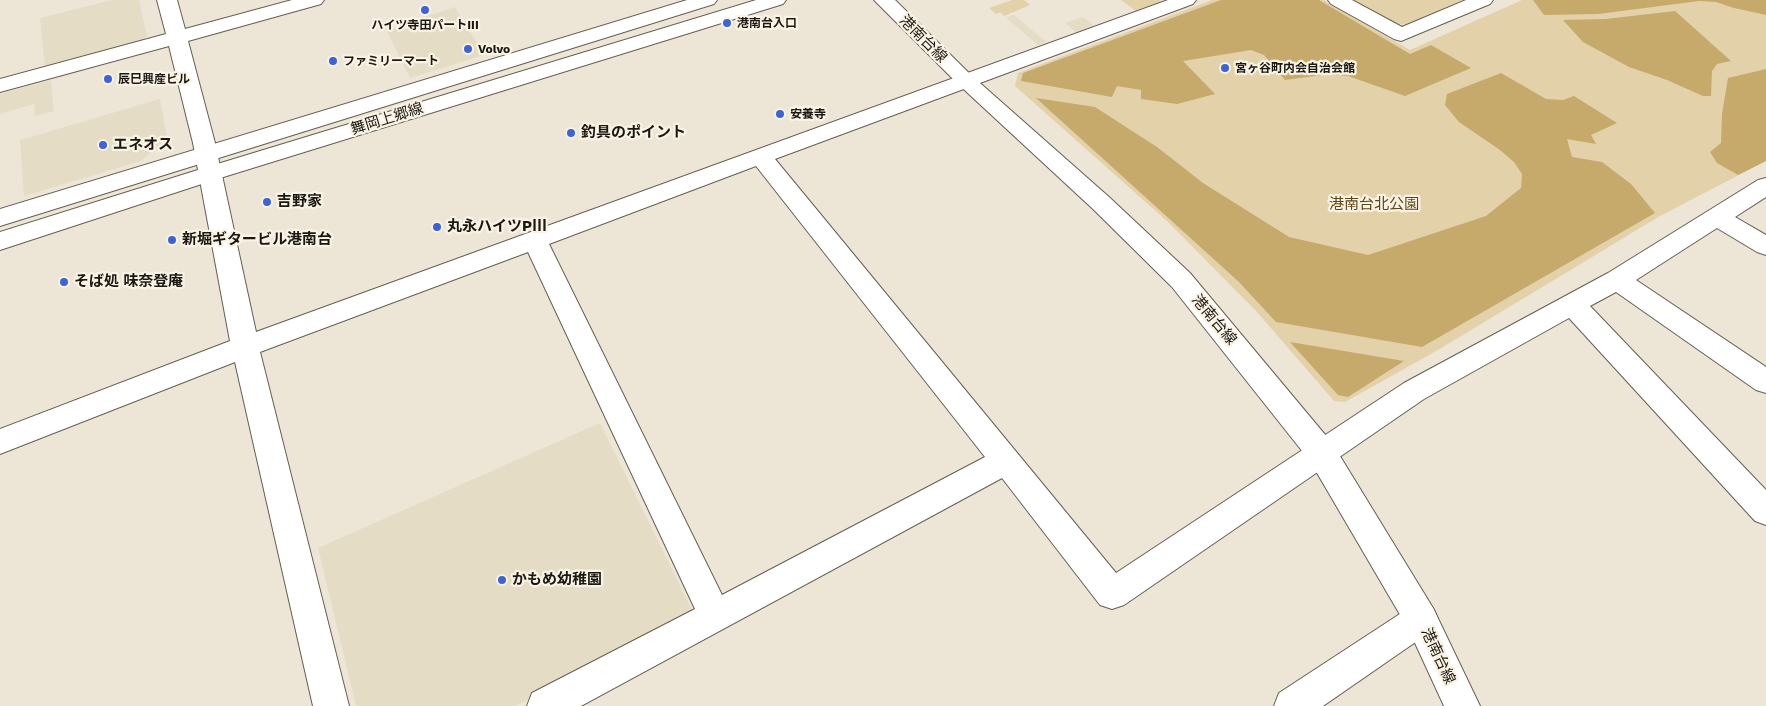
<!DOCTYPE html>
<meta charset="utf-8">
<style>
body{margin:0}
canvas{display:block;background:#ede6d7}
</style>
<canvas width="1766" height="706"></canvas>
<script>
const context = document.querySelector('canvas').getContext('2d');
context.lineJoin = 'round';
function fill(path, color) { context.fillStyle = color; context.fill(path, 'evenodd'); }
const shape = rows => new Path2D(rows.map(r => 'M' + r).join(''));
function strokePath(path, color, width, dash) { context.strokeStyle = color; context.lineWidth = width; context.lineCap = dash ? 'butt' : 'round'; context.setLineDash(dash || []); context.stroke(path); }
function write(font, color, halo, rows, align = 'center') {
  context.font = font + ' "Work Sans","Noto Sans JP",sans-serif'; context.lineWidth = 4.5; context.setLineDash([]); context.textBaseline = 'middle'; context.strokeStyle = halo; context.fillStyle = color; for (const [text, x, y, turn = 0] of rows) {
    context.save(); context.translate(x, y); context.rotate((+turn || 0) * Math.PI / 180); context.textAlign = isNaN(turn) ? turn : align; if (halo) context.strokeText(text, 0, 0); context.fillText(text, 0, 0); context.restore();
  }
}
fill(shape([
 [112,0,139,0,147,36,137,43,45,68,40,18],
 [455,7,484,55,410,78,387,31,409,24,408,22],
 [1014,15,1046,42,1038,45,1006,18],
 [1083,17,1094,26,1077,33,1065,23],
 [51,80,54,111,35,116,34,104,0,114,0,94],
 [160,99,167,138,141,161,24,196,20,140],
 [600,423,693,612,516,706,356,706,318,548]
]), '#e5dcc6');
fill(shape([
 [1012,0,1024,0,1030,5,1004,16,1000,12,996,14,989,8],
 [1121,0,1159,0,1162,2,1136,11],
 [1212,0,1324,0,1410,50,1522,0,1766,0,1766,161,1660,216,1438,350,1345,402,1334,401,1257,312,1167,221,1015,86,1018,73],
 [1354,0,1463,0,1405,25,1391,22]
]), '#e3d1aa');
fill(shape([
 [1221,0,1319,0,1410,54,1431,45,1471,68,1405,96,1348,76,1329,74,1285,80,1264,55,1251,50,1183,61,1215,94,1177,104,1141,99,1141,90,1117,86,1112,97,1021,81,1023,73],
 [1533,0,1766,0,1766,15,1734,8,1716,2,1699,1,1598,14,1544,15],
 [1675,11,1731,61,1717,64,1712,71,1711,96,1703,96,1667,80,1629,67,1583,42,1563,20,1606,19],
 [1766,69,1766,161,1738,175,1717,163,1710,152,1721,143,1722,114,1728,78],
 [1501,73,1546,99,1563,100,1574,96,1617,123,1591,135,1596,144,1567,139,1572,157,1602,162,1631,184,1655,213,1422,347,1276,322,1239,282,1036,98,1095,107,1157,147,1203,183,1289,237,1368,255,1486,216,1521,188,1522,174,1514,162,1500,150,1459,122,1445,105,1447,94],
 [1290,342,1404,361,1348,397,1338,395]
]), '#c5aa6b');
const minor = shape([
 [157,0,177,0,185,29,292,0,324,0,321,4,188,41,215,143,256,332,1168,0,1196,0,1193,4,775,159,1116,573,1404,383,1608,273,1758,180,1766,178,1766,197,1735,217,1766,235,1766,255,1757,252,1717,228,1636,280,1766,367,1766,393,1756,390,1616,292,1590,306,1766,490,1766,525,1755,521,1569,318,1424,399,1124,605,1112,609,1100,605,1002,478,581,706,527,706,532,693,695,609,528,252,260,352,349,706,313,706,235,362,0,454,0,429,230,341,193,143,169,46,0,92,0,79,166,34,157,0],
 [756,166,985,457,722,595,549,244,756,166],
 [1328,0,1352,0,1402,27,1466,0,1493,0,1490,4,1401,41,1394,39,1331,4,1328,0],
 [1421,603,1433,608,1438,619,1433,630,1323,706,1274,706,1279,693,1409,608,1421,603]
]);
const tertiary = shape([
 [687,0,717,0,714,4,0,226,0,209,687,0],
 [756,0,786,0,783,4,217,179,0,250,0,232,201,169,756,0],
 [874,0,895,0,972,76,1109,197,1190,273,1332,443,1433,608,1480,706,1444,706,1409,630,1310,461,1172,287,1093,209,958,84,874,0]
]);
strokePath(minor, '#655f52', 2);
strokePath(tertiary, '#655f52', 2);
fill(minor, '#fff');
fill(tertiary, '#fff');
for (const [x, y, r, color] of [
 [425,10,5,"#3e63d4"],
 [727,23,5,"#3e63d4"],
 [468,49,5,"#3e63d4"],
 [333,61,5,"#3e63d4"],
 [1225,68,5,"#3e63d4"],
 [108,79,5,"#3e63d4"],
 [780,114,5,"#3e63d4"],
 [571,133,5,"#3e63d4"],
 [103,145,5,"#3e63d4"],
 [267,202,5,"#3e63d4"],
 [437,227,5,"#3e63d4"],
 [172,240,5,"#3e63d4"],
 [64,282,5,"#3e63d4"],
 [502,580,5,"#3e63d4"]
]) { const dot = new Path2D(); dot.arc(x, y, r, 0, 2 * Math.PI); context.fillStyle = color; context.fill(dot); strokePath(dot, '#faf3e4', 2); }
write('bold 12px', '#1a1813', '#faf3e4', [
 ["港南台入口",737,23],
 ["ハイツ寺田パートIII",425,25,"center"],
 ["Volvo",478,49],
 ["ファミリーマート",343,61],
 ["宮ヶ谷町内会自治会館",1235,68],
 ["辰巳興産ビル",118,79],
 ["安養寺",790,114]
], 'left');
write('15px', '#1a1813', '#faf3e4', [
 ["港南台線",923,39,45],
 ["舞岡上郷線",387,119,-17],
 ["港南台線",1214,320,50],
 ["港南台線",1438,656,65]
]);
write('bold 15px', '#1a1813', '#faf3e4', [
 ["釣具のポイント",581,133],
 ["エネオス",113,145],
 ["吉野家",277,202],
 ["丸永ハイツPⅢ",447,227],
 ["新堀ギタービル港南台",182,240],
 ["そば処 味奈登庵",74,282],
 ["かもめ幼稚園",512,580]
], 'left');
write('15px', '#5c4817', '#faf3e4', [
 ["港南台北公園",1374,205]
]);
</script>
